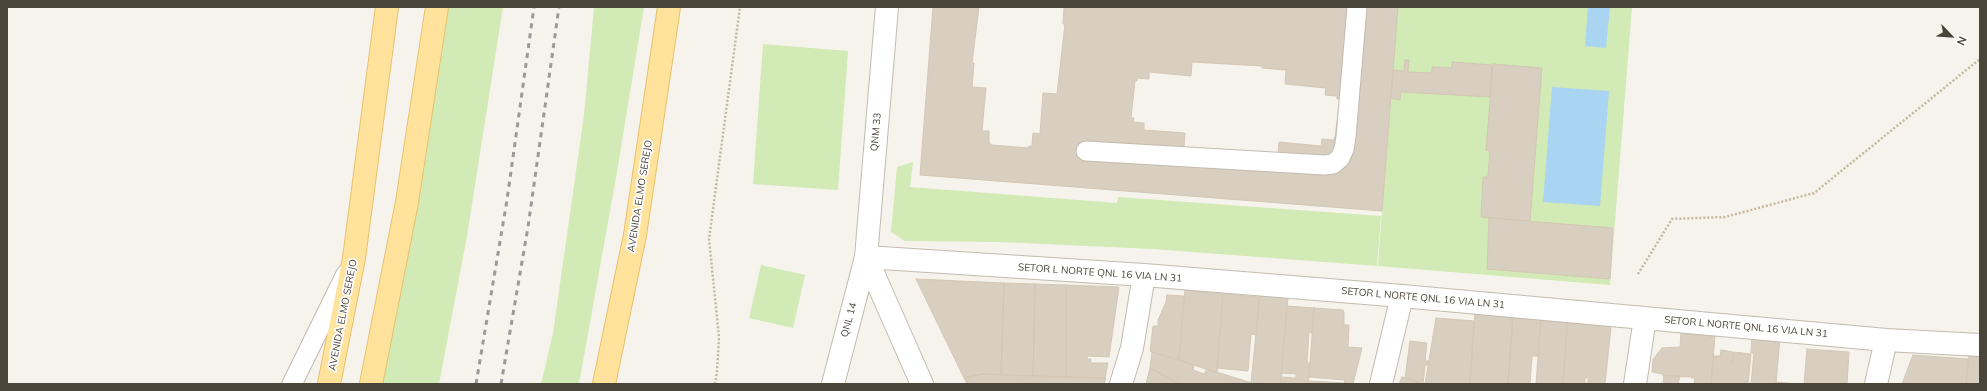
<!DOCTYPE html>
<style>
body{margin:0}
#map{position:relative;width:1987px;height:391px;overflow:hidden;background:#f6f3ec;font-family:Mulish,sans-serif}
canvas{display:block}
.frame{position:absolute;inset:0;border:8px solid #4b4439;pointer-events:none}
.north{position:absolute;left:1931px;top:16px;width:40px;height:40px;-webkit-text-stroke:3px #fff;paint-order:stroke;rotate:115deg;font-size:11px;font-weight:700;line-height:16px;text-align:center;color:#4b4439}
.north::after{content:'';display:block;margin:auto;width:14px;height:18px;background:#4b4439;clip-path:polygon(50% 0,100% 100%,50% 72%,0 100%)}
</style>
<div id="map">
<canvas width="1987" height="391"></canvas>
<div class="frame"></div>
<div class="north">N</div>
</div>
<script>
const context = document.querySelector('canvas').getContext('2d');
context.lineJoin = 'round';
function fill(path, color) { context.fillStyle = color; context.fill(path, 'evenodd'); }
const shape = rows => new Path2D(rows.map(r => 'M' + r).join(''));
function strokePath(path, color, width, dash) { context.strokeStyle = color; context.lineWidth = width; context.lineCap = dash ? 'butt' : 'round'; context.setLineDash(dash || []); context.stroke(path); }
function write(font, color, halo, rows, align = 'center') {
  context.font = font + ' Mulish,sans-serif'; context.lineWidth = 3.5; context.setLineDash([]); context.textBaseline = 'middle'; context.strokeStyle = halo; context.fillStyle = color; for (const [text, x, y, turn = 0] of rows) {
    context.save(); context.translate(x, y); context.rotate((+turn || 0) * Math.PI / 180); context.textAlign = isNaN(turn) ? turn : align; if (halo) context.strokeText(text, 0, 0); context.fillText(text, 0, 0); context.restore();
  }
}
fill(shape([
 [448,7,503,7,467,236,439,384,380,384],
 [594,7,644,7,617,172,579,384,541,384,553,333,584,115],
 [1397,7,1632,7,1610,285,1378,266],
 [763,44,848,51,838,190,753,184],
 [913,162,910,187,1117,203,1118,197,1381,216,1377,266,1153,249,999,242,905,241,891,232,897,167],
 [761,265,805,275,793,328,749,318]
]), '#d2eab5');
fill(shape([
 [1588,7,1610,7,1606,48,1585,46],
 [1552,87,1609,91,1600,206,1543,202]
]), '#a9d4f2');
const building = shape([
 [933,7,1398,7,1382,211,920,175,933,7],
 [979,7,1064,7,1063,24,1065,24,1057,94,1043,93,1040,134,1033,133,1032,146,1029,146,1029,148,991,145,989,142,989,131,982,131,986,88,972,87,974,63,972,63,979,7],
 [1405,60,1409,60,1408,72,1432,73,1432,67,1452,68,1452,62,1492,65,1490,97,1401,92,1400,100,1391,98,1393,70,1404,71,1405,60],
 [1192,62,1262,66,1262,68,1286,70,1285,84,1326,88,1325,95,1337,96,1337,99,1340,99,1335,137,1333,140,1322,139,1321,146,1279,142,1278,155,1184,147,1185,133,1144,130,1144,123,1133,122,1134,118,1131,118,1135,81,1137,81,1137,78,1149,79,1149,72,1191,76,1192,62],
 [1493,64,1542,68,1530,221,1481,217,1483,177,1488,177,1490,151,1486,150,1493,64],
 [1489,218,1613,228,1610,279,1487,269,1489,218],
 [916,279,1004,283,1001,375,983,374,964,378,916,279],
 [1004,283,1035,284,1033,376,1001,375,1004,283],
 [1035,284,1066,285,1066,377,1033,376,1035,284],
 [1066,285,1119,287,1109,357,1087,356,1087,359,1091,359,1091,363,1108,363,1105,378,1066,377,1066,285],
 [1185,290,1223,294,1217,373,1179,360,1185,290],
 [1223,294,1259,297,1256,335,1251,334,1248,371,1217,368,1223,294],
 [1167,295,1184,296,1179,360,1150,351,1153,326,1158,326,1158,320,1166,302,1167,295],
 [1260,295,1288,297,1281,384,1251,383,1260,295],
 [1287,306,1314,308,1312,333,1309,332,1307,363,1310,363,1308,384,1281,384,1281,377,1296,378,1296,374,1281,373,1287,306],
 [1314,308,1343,310,1344,313,1344,325,1349,325,1348,347,1362,348,1353,384,1344,383,1345,380,1309,377,1314,308],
 [1475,312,1513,315,1508,384,1470,384,1475,312],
 [1513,315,1541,317,1538,356,1532,356,1530,384,1508,384,1513,315],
 [1541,317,1568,320,1563,384,1536,384,1541,317],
 [1436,318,1474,321,1470,384,1425,384,1436,318],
 [1567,323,1611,327,1605,384,1587,384,1589,378,1585,378,1585,384,1563,384,1567,323],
 [1681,334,1715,336,1711,384,1694,384,1695,378,1691,378,1692,377,1663,376,1663,374,1652,372,1653,359,1662,348,1680,347,1681,334],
 [1752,335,1780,337,1776,384,1751,384,1754,353,1751,353,1752,335],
 [1410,341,1427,343,1425,361,1429,361,1428,365,1425,365,1423,384,1405,378,1410,341],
 [1807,349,1849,352,1847,384,1804,384,1807,349],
 [1721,350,1733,352,1732,362,1734,352,1751,354,1748,384,1711,384,1713,356,1720,356,1721,350],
 [1152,352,1194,365,1193,370,1204,374,1207,369,1252,383,1179,384,1150,368,1152,352],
 [1913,355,1968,359,1966,384,1902,384,1913,355],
 [1969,356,1980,357,1980,384,1966,384,1969,356],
 [1150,368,1178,383,1177,384,1146,384,1150,368],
 [983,374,1037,376,1106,378,1104,384,967,384,964,378,983,374],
 [1664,376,1680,376,1678,384,1659,384,1663,384,1664,376],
 [1402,377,1423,384,1425,384,1399,384,1402,377],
 [1308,381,1344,383,1353,384,1308,384,1308,381],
 [1776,382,1799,384,1776,384,1776,382]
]);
fill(building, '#d8cfc1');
strokePath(building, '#d3c7b4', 1);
const service = shape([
 [1086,151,1324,165,1333,164,1340,158,1344,149,1346,137,1357,7],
 [292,384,346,274]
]);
const pedestrian = shape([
 [866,257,922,384]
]);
const minor = shape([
 [866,257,1144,275,1402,296,1886,340,1980,345],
 [1121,384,1132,348,1144,275],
 [1381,384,1402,296],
 [1635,384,1645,318],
 [1876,384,1886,340]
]);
const tertiary = shape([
 [833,384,866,257,887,7]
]);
const primary = shape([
 [329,384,354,258,387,7],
 [371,384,407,202,437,7],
 [604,384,635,235,669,7]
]);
strokePath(service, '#c2bbae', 21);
strokePath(pedestrian, '#c2bbae', 24);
strokePath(minor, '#c2bbae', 24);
strokePath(tertiary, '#c2bbae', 24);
strokePath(primary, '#e6c16a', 24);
strokePath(shape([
 [1638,274,1672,219,1725,217,1814,193,1980,59],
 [715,384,717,372,719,337,709,239,740,7]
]), '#c4b79f', 2.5, [2, 2]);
strokePath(service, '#fff', 19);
strokePath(pedestrian, '#fff', 22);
strokePath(minor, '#fff', 22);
strokePath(tertiary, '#fff', 22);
strokePath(primary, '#ffe39c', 22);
strokePath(shape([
 [476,384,507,200,534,7],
 [501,384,528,227,559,7]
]), '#9a9a9a', 3, [5, 5]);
write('10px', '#4b4439', '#fff', [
 ["QNM 33",876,132,-85],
 ["AVENIDA ELMO SEREJO",640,196,-81],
 ["SETOR L NORTE QNL 16 VIA LN 31",1100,273,4],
 ["SETOR L NORTE QNL 16 VIA LN 31",1423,298,5],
 ["AVENIDA ELMO SEREJO",343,315,-79],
 ["QNL 14",849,320,-75],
 ["SETOR L NORTE QNL 16 VIA LN 31",1746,327,5]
]);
</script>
